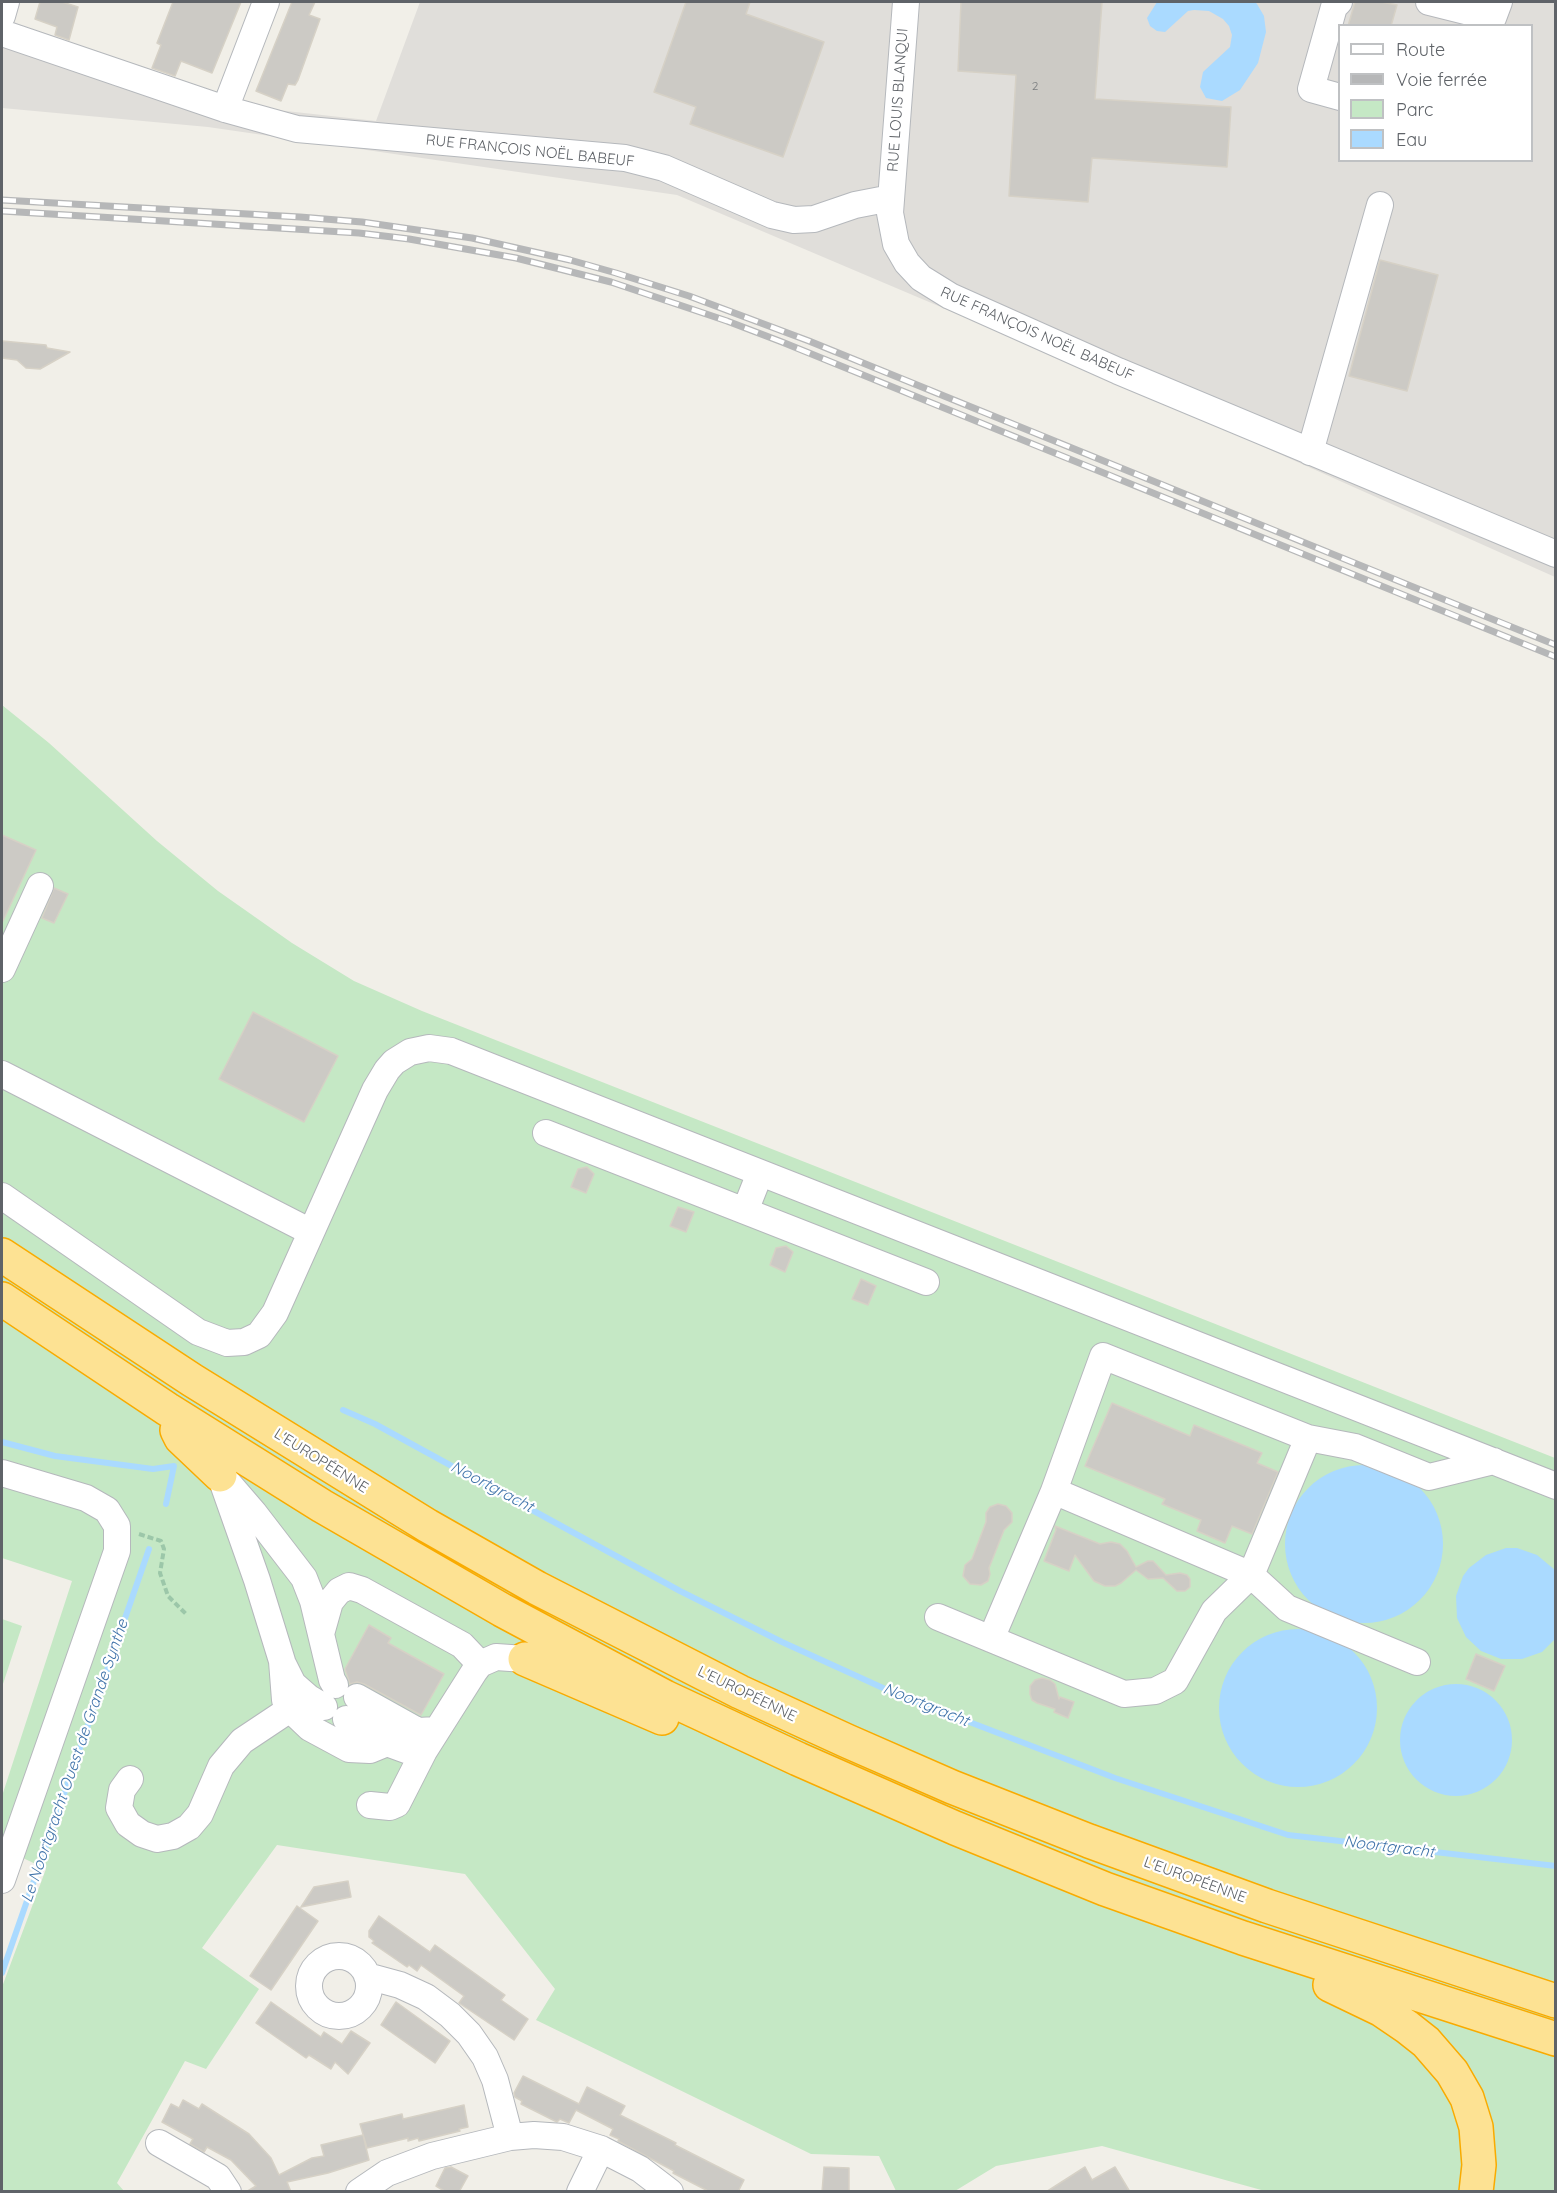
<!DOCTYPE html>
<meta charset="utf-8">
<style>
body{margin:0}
#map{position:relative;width:1557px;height:2193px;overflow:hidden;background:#f1efe8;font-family:Quicksand,sans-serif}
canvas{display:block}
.frame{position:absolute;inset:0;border:3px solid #5f6368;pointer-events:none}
.legend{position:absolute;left:1338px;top:24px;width:195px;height:138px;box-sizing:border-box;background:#fff;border:2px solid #bfc1c3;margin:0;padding:8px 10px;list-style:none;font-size:18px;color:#5f6368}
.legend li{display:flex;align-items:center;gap:12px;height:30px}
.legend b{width:30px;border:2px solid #bfc1c3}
</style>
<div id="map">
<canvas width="1557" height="2193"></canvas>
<div class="frame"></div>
<ul class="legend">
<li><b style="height:8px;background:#fff"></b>Route</li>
<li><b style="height:8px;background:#b6b7b8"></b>Voie ferrée</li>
<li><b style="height:16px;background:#c5e8c5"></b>Parc</li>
<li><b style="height:16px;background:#aadaff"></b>Eau</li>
</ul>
</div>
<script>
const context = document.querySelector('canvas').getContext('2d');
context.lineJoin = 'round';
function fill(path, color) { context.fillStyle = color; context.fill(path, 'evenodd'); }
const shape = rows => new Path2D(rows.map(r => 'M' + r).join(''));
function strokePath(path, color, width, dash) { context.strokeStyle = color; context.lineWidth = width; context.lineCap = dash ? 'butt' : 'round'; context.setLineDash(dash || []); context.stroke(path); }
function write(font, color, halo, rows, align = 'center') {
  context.font = font + ' Quicksand,sans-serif'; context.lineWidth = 4.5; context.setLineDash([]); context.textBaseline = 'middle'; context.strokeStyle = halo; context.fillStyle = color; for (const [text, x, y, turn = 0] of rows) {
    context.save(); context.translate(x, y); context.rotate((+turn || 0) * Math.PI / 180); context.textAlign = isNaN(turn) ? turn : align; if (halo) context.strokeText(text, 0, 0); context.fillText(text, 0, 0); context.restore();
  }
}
fill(shape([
 [420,2,1555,2,1555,577,1134,389,677,195,208,127,2,108,2,19,259,108,376,121],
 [1340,26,1532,26,1532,160,1340,160]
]), '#e0deda');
fill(shape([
 [2,705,49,743,157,841,218,891,292,943,354,981,422,1011,1555,1458,1555,2191,1265,2191,1102,2146,996,2166,955,2191,896,2191,879,2156,811,2154,536,2020,555,1989,465,1874,277,1845,202,1948,259,1989,206,2069,185,2061,117,2183,124,2191,2,2191,2,1987,46,1869,2,1848,2,1796,72,1581,2,1558],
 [2,1619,22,1626,2,1687]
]), '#c5e8c5');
fill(shape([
 [1157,2,1255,2,1257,4,1264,16,1266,32,1258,63,1240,90,1222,101,1206,98,1200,87,1203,72,1230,47,1232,35,1229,26,1223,19,1209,11,1194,10,1188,11,1165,32,1157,31,1150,26,1147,18],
 '1285 1544a79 79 0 1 1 158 0a79 79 0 1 1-158 0Z',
 [1506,1548,1517,1548,1537,1555,1555,1570,1555,1639,1542,1652,1522,1659,1501,1659,1481,1651,1466,1637,1457,1618,1456,1596,1463,1576,1469,1568,1486,1555],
 '1219 1708a79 79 0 1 1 158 0a79 79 0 1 1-158 0Z',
 '1400 1740a56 56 0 1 1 112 0a56 56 0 1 1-112 0Z'
]), '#aadaff');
strokePath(shape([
 [343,1410,375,1424,680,1591,782,1642,894,1693,1115,1778,1288,1835,1556,1866],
 [2,1442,55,1456,153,1469,174,1466,166,1504],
 [2,1973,149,1549]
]), '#aadaff', 6);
const building = shape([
 [40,2,62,2,78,7,69,40,55,35,57,27,35,19,40,2],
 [173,2,241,2,212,73,181,61,175,76,152,68,161,45,157,43,173,2],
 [292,2,315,2,309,15,320,19,298,80,295,85,288,84,281,101,256,91,292,2],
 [686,2,750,2,746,14,824,42,783,157,690,124,696,107,654,92,686,2],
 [961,2,1102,2,1095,99,1231,107,1227,167,1092,158,1088,202,1009,196,1016,75,958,71,961,2],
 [1355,2,1381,2,1397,5,1391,26,1348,26,1355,2],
 [1380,260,1438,275,1407,391,1349,376,1380,260],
 [2,341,46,345,47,348,70,352,40,369,26,368,17,360,2,358,2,341],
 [2,835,36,850,2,923,2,835],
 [54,888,68,894,54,923,42,918,54,888],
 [253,1012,338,1056,304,1122,219,1079,253,1012],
 [587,1167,594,1174,586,1193,571,1187,578,1169,587,1167],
 [678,1207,694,1212,686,1232,670,1226,678,1207],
 [786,1246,793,1252,785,1272,770,1265,776,1248,786,1246],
 [861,1279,876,1286,868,1305,852,1299,861,1279],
 [1112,1403,1190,1436,1194,1425,1262,1453,1257,1463,1278,1472,1252,1534,1232,1526,1225,1543,1197,1531,1201,1520,1162,1504,1165,1499,1085,1466,1112,1403],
 [998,1504,1006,1506,1012,1513,1012,1522,1004,1530,989,1568,990,1574,988,1581,981,1585,970,1584,963,1576,965,1565,972,1559,986,1522,986,1513,990,1507,998,1504],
 [1055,1526,1100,1544,1111,1542,1120,1544,1127,1551,1136,1567,1148,1561,1153,1561,1166,1575,1180,1573,1187,1575,1190,1579,1190,1587,1185,1591,1177,1591,1163,1578,1148,1579,1136,1570,1121,1583,1115,1586,1105,1586,1094,1581,1075,1555,1069,1571,1044,1561,1056,1530,1055,1526],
 [369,1625,391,1638,388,1643,444,1674,421,1715,364,1684,357,1682,350,1684,345,1669,369,1625],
 [1476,1654,1505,1666,1494,1691,1466,1679,1476,1654],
 [1042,1678,1050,1680,1055,1684,1059,1699,1060,1697,1074,1702,1068,1718,1054,1712,1055,1709,1037,1703,1032,1700,1030,1694,1030,1686,1035,1680,1042,1678],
 [348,1881,351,1897,301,1907,314,1887,348,1881],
 [297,1906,318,1921,271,1990,250,1976,297,1906],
 [379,1916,430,1952,435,1945,505,1995,501,2000,528,2019,514,2040,459,2003,464,1996,421,1965,417,1971,409,1965,407,1967,372,1943,374,1941,369,1937,369,1931,379,1916],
 [271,2002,321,2037,324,2032,342,2044,351,2031,370,2043,348,2074,335,2062,331,2069,309,2055,306,2058,256,2023,271,2002],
 [396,2002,450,2041,435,2063,381,2025,396,2002],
 [523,2076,579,2104,587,2087,625,2106,620,2115,676,2143,675,2145,744,2180,738,2192,710,2192,673,2173,674,2171,618,2141,619,2139,610,2135,613,2129,576,2110,569,2123,560,2119,557,2122,521,2104,522,2101,515,2097,514,2093,523,2076],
 [183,2100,199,2109,202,2104,249,2134,271,2158,279,2175,312,2158,324,2156,321,2145,363,2135,369,2160,328,2173,287,2182,291,2192,246,2192,256,2186,231,2160,207,2147,204,2152,190,2144,193,2139,162,2122,171,2104,179,2108,183,2100],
 [464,2105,468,2127,459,2129,460,2131,419,2141,418,2138,408,2141,408,2138,367,2148,360,2124,402,2114,403,2119,464,2105],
 [451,2167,468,2176,459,2192,446,2192,436,2186,445,2168,451,2167],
 [824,2167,849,2168,849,2192,822,2192,824,2167],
 [1085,2167,1092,2180,1115,2167,1130,2192,1046,2192,1085,2167]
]);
fill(building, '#cccac5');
strokePath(building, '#d6d1c6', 1.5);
const minor = shape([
 [906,2,890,213,896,244,907,263,921,278,950,296,1118,371,1556,554],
 [1339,2,1334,7,1311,89,1340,97],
 [1429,2,1493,18,1499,2],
 [2,16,6,2],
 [2,33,225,109,297,129,625,158,664,168,772,215,794,220,814,219,855,205,891,198],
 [225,109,266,2],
 [1310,452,1380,205],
 [2,969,40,886],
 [2,1074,311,1232],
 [546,1133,745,1211,760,1173],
 [2,1196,198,1332,227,1343,244,1342,259,1335,275,1313,375,1090,387,1070,394,1062,410,1052,429,1048,451,1051,1556,1486],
 [745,1211,926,1282],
 [2,1473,86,1498,107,1510,117,1526,117,1551,2,1880],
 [220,1475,257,1580,282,1661,285,1700,290,1709,310,1728,349,1749,370,1750,387,1743,409,1751,424,1751,474,1672,480,1664,496,1657,525,1659],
 [229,1484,254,1513,304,1578,313,1601,332,1680,335,1685],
 [1054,1491,1103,1356,1308,1438,1355,1447,1429,1477,1494,1461],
 [938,1617,1124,1694,1155,1691,1175,1681,1214,1611,1251,1575,1308,1438],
 [321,1634,330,1602,339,1591,349,1586,362,1590,462,1645,480,1664],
 [991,1639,1054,1491,1251,1575,1287,1608,1417,1662],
 [283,1664,293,1684,309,1698,324,1707],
 [357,1697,418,1731,437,1730],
 [346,1719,387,1743],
 [130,1779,122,1790,119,1808,128,1824,142,1834,157,1839,173,1836,189,1827,200,1814,221,1766,242,1741,290,1709],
 [370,1805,390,1807,397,1804,424,1751],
 '309 1986a30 30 0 1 1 60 0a30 30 0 1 1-60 0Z',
 [367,1976,400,1985,426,1997,450,2015,469,2034,485,2057,495,2080,510,2137],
 [159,2143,218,2177,228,2192],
 [359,2192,387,2173,432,2156,510,2137,534,2135,563,2137,601,2149,640,2169,670,2192],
 [580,2192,601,2149]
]);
const highway = shape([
 [2,1255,192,1380,428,1526,537,1588,740,1692,847,1741,952,1787,1089,1841,1267,1906,1556,2001],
 [2,1299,167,1409,322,1506,502,1610,665,1697,798,1759,955,1828,1105,1889,1243,1938,1556,2039],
 [177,1430,181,1438,220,1475],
 [525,1659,662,1718],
 [1330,1985,1382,2010,1407,2027,1426,2042,1452,2072,1467,2098,1476,2127,1479,2165,1476,2192]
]);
strokePath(minor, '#b5b8bc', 28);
strokePath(highway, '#f9ab00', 36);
strokePath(shape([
 [139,1534,161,1541,164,1549,160,1573,168,1596,187,1615]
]), '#9cc7a9', 4, [6, 3]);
strokePath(minor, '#fff', 26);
strokePath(highway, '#fde293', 33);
const rail = shape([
 [2,200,300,217,362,222,472,238,570,260,616,273,689,296,809,341,1556,645],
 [2,211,359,233,409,239,516,258,611,282,727,321,782,342,1556,657]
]);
strokePath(rail, '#b6b7b8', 7);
strokePath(rail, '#fff', 4.5, [14]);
write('12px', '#7a7d7f', null, [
 ["2",1035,86]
]);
write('15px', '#5f6368', '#fff', [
 ["RUE LOUIS BLANQUI",898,100,-86],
 ["RUE FRANÇOIS NOËL BABEUF",530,151,6],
 ["RUE FRANÇOIS NOËL BABEUF",1037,334,24],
 ["L'EUROPÉENNE",321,1461,32],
 ["L'EUROPÉENNE",747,1694,26],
 ["L'EUROPÉENNE",1195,1880,20]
]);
write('italic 16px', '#4174aa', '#fff', [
 ["Noortgracht",492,1487,28],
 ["Noortgracht",926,1705,22],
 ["Le Noortgracht Ouest de Grande Synthe",75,1761,-71],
 ["Noortgracht",1389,1847,7]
]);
</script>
